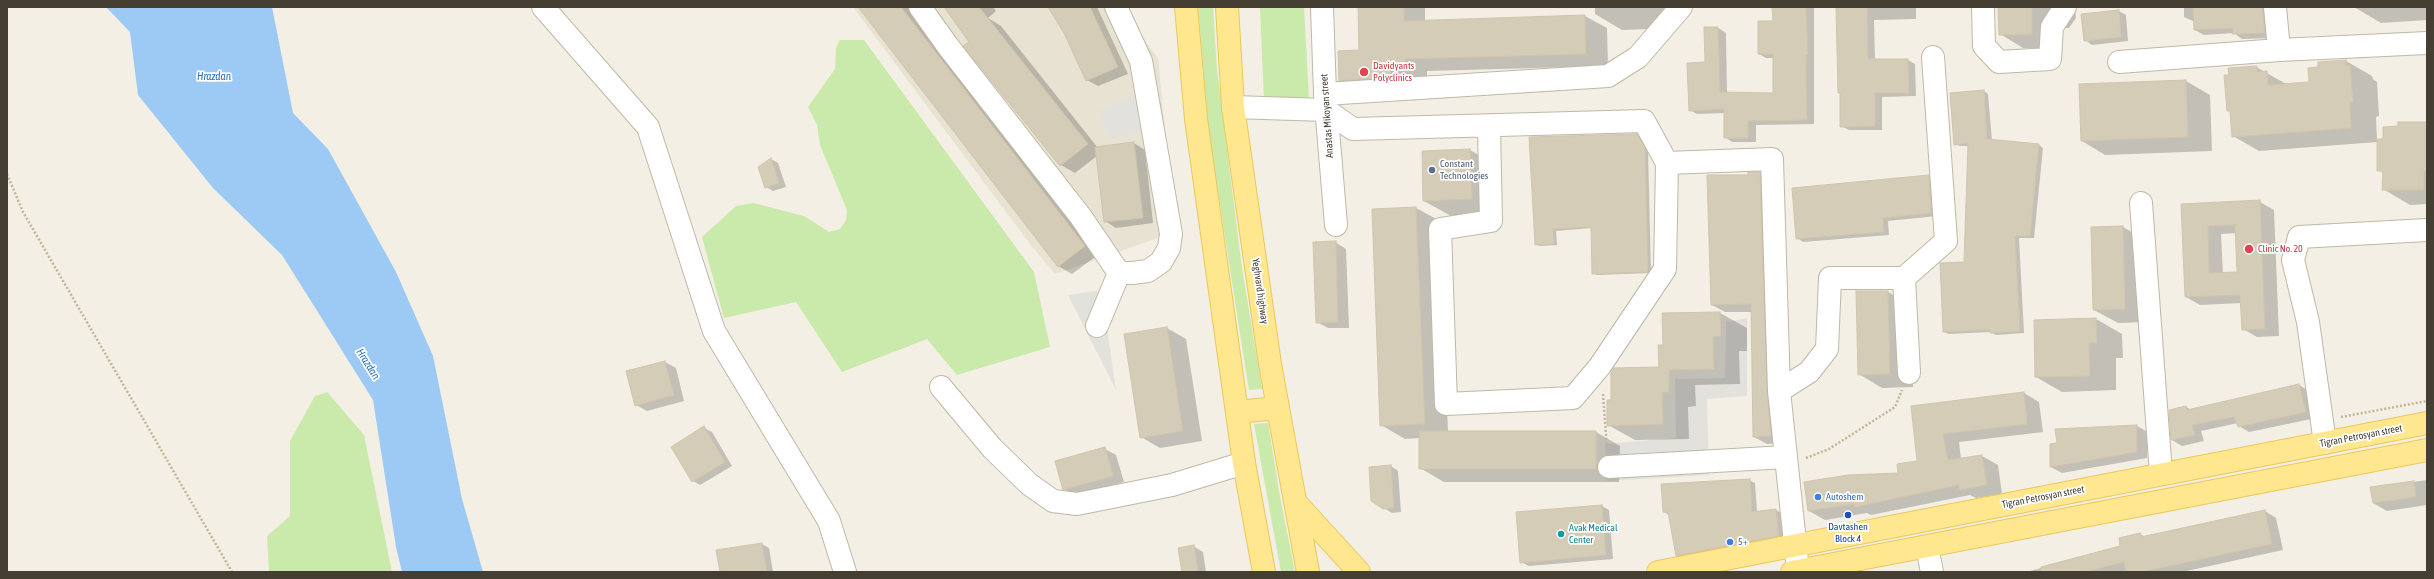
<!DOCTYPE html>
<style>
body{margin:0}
#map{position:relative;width:2434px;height:579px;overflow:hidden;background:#f3efe4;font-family:"Asap Condensed",sans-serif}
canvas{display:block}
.frame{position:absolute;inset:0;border:8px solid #453f33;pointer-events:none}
</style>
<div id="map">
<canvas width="2434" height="579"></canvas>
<div class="frame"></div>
</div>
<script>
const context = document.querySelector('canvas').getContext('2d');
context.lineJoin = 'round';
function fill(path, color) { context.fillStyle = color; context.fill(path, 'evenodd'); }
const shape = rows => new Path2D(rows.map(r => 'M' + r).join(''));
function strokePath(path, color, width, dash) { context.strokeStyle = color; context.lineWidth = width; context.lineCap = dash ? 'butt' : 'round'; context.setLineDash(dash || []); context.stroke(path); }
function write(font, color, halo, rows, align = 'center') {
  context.font = font + ' "Asap Condensed",sans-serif'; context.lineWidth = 3.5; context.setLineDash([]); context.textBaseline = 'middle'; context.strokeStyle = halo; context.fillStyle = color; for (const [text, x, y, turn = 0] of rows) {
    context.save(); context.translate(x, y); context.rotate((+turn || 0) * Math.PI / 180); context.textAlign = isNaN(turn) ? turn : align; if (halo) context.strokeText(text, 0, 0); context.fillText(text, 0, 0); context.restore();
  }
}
fill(shape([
 [853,7,1118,7,1158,58,1175,232,1055,274,1030,244]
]), '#e7e2d1');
fill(shape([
 [1198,7,1213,7,1217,70,1242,268,1262,389,1249,390,1246,372,1209,134],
 [1260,7,1304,7,1309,100,1264,102],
 [840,40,864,40,1034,272,1050,347,957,375,927,339,842,372,796,302,724,318,702,237,736,206,753,203,804,216,829,232,840,229,846,220,847,210,820,145,817,125,808,107,835,69,836,48],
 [327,392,364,435,392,572,269,572,267,536,290,516,290,441,315,396],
 [1268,423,1280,497,1295,572,1281,572,1254,424]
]), '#c9eaaa');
fill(shape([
 [1137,94,1143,132,1109,138,1098,111],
 [1102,290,1107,329,1116,390,1068,295],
 [1747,318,1747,396,1707,399,1709,475,1607,481,1605,444,1676,438,1675,379,1725,378,1726,322]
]), '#e3e1dc');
fill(shape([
 [106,7,272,7,293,113,328,149,396,272,433,356,462,499,483,572,402,572,396,547,373,400,282,255,213,188,138,95,130,32]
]), '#9ccaf4');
fill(shape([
 [859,7,908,7,1099,254,1072,274,1058,266],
 [945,7,993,7,996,11,988,18,1001,26,1098,148,1134,143,1145,150,1153,223,1116,228,1105,221,1097,156,1075,173,1061,165],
 [1049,7,1097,7,1128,74,1098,86,1087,80,1065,33],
 [1359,7,1425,7,1425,21,1585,16,1607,28,1608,66,1427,71,1427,77,1411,77,1412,89,1362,93,1340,80,1360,51],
 [1595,7,1675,7,1676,28,1622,30,1595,14],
 [1773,7,1814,7,1814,124,1756,125,1756,142,1732,142,1725,137,1725,113,1697,114,1690,110,1718,28,1726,33,1727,93,1774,94,1774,58,1766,58,1759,54,1774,22],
 [1837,7,1916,7,1916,19,1874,20,1875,60,1908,60,1915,64,1916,96,1882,97,1882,130,1849,130,1841,126,1841,94,1839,93],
 [1999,7,2075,7,2076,18,2069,28,2055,28,2055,48,2023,48,2000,34],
 [2184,7,2271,7,2273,38,2242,39,2234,33,2204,35,2195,30,2195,22,2184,17],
 [2354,7,2427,7,2427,20,2381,23],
 [2119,11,2126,15,2128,41,2092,45,2085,40],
 [2346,61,2372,76,2373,79,2377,82,2379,116,2376,117,2377,140,2384,140,2399,127,2427,123,2427,204,2410,205,2383,189,2384,173,2378,170,2378,142,2259,151,2233,136,2231,112,2228,110,2230,75,2256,67,2288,85,2310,83,2319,68],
 [2186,81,2210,95,2212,151,2105,155,2082,141,2080,85],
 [1984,91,1988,94,1992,141,2039,145,2043,148,2034,238,2019,238,2024,333,1996,335,1990,332,1949,334,1944,332,1965,263,1969,146,1960,146,1955,144],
 [1636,135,1640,137,1648,151,1651,273,1597,275,1593,273,1592,228,1556,231,1557,245,1540,246,1536,244],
 [1470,150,1496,165,1498,214,1451,216,1424,201],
 [771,159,778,163,786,187,773,191,766,187],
 [1760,173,1773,181,1784,443,1767,444,1754,437,1752,312,1725,312,1712,305,1749,176],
 [1929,176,1935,180,1937,216,1888,221,1889,235,1803,242,1797,238],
 [2260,202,2274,210,2279,336,2257,337,2243,329,2242,303,2200,305,2186,297,2182,205],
 [2237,233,2238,273,2223,274,2221,234],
 [1416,208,1440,221,1448,432,1596,432,1620,446,1619,482,1444,482,1420,468,1420,438,1405,439,1381,425,1373,210],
 [2123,227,2147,241,2149,322,2118,323,2094,310,2092,228],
 [1335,242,1346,249,1349,328,1328,328,1317,322],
 [1888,292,1912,305,1913,387,1882,388,1859,374],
 [1720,313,1747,328,1747,351,1739,351,1740,384,1695,385,1696,406,1688,407,1689,439,1635,440,1608,425,1612,401,1660,368,1664,346,1663,314],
 [2096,319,2122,334,2123,358,2116,358,2116,390,2062,392,2036,377,2035,321],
 [1167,328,1186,339,1202,441,1160,448,1141,437],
 [665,362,676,368,684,401,647,411,636,405],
 [2299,385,2309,391,2316,418,2249,432,2239,426,2238,423,2201,431,2204,441,2182,446,2172,440,2186,407,2192,410],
 [2024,393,2039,402,2043,432,1959,442,1961,459,1982,456,1998,465,2002,494,1976,498,1970,495,1871,515,1867,513,1825,520,1809,511,1899,474,1918,461,1912,407],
 [2137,426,2148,432,2147,458,2062,473,2051,467,2058,444,2056,430],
 [704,428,712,432,732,466,700,485,693,481],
 [1105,449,1116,455,1124,482,1074,495,1064,489],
 [1391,466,1398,471,1401,512,1392,513,1384,508],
 [1749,480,1755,483,1757,512,1776,510,1781,513,1784,539,1683,558,1677,555,1669,515,1664,512],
 [2427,480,2427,505,2387,511,2373,503,2371,488],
 [1602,506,1609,510,1613,559,1529,566,1521,562,1517,513],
 [2265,511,2276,518,2283,550,2182,572,2026,572,2121,547,2140,534,2145,537],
 [762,544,769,548,773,572,721,572],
 [1193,546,1203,552,1206,572,1183,572]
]), '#0003');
const building = shape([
 [858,7,901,7,1085,246,1058,267,858,7],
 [944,7,979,7,1088,144,1060,166,963,46,969,42,944,7],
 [1048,7,1090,7,1118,67,1086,81,1064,33,1048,7],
 [1358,7,1404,7,1404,21,1585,15,1586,54,1405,59,1405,65,1390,65,1390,77,1339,81,1338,51,1359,50,1358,7],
 [1772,7,1806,7,1808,54,1806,54,1807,120,1748,121,1748,138,1724,138,1724,109,1689,111,1687,63,1705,62,1704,27,1718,27,1720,92,1773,93,1773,54,1758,54,1758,21,1773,21,1772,7],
 [1836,7,1867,7,1868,59,1908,59,1909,93,1875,93,1875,126,1840,127,1840,93,1838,93,1836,7],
 [1998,7,2032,7,2032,34,1999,35,1998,7],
 [2193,7,2262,7,2265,33,2232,34,2233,28,2194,30,2193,7],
 [2119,10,2121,37,2084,41,2081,14,2119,10],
 [2346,60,2346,66,2350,65,2353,102,2350,102,2351,128,2232,137,2230,111,2227,111,2224,75,2229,75,2228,68,2257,66,2257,72,2267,71,2268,85,2309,82,2308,68,2318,67,2318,62,2346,60],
 [2186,80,2188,137,2081,141,2079,84,2186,80],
 [1984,90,1987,139,2039,144,2030,236,2015,236,2020,331,1990,333,1990,330,1943,332,1940,263,1964,262,1968,143,1954,145,1950,93,1984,90],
 [2398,122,2427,122,2427,171,2424,171,2424,190,2382,190,2383,171,2377,171,2377,139,2383,139,2383,127,2398,126,2398,122],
 [1637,134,1645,148,1648,272,1592,274,1591,227,1553,229,1554,244,1535,245,1529,137,1637,134],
 [1134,142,1143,218,1104,222,1095,147,1134,142],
 [1470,149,1472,199,1423,201,1422,151,1470,149],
 [771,158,779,183,765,188,758,167,771,158],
 [1748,172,1760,172,1767,391,1771,436,1753,437,1751,304,1711,305,1707,175,1748,175,1748,172],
 [1929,175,1931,213,1883,218,1884,232,1796,239,1792,188,1929,175],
 [2260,200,2265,329,2242,330,2240,295,2185,297,2181,204,2260,200],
 [2235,225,2237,272,2209,273,2208,226,2235,225],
 [1416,207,1425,424,1380,426,1372,209,1416,207],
 [2123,226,2125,309,2093,310,2091,227,2123,226],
 [1336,241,1338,322,1316,323,1313,242,1336,241],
 [1856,291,1888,291,1890,374,1858,375,1856,291],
 [1720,312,1721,336,1713,337,1714,369,1669,370,1669,392,1662,392,1663,424,1607,426,1607,400,1611,400,1611,372,1613,368,1659,367,1658,345,1663,345,1662,313,1720,312],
 [2096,318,2097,343,2089,343,2090,376,2035,377,2034,320,2096,318],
 [1167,327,1183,431,1140,438,1124,334,1167,327],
 [665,361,674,395,635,406,626,371,665,361],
 [2299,384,2306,412,2238,427,2234,417,2192,425,2195,435,2171,440,2169,410,2186,406,2187,410,2299,384],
 [2024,392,2027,424,1943,434,1948,460,1982,455,1987,485,1959,490,1959,485,1855,507,1854,504,1808,511,1804,482,1848,475,1898,473,1897,464,1917,461,1911,406,2024,392],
 [2137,425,2137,452,2050,467,2050,444,2057,443,2055,429,2137,425],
 [704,426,725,462,692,482,671,447,704,426],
 [1419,431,1596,431,1596,469,1419,469,1419,431],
 [1105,447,1113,476,1063,490,1055,461,1105,447],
 [1391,465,1394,508,1383,509,1371,501,1369,467,1391,465],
 [1750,479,1752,512,1776,509,1779,536,1676,556,1668,512,1663,512,1661,484,1750,479],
 [2414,481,2416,497,2373,503,2370,487,2414,481],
 [1602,505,1606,555,1520,563,1516,512,1602,505],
 [2265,510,2272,544,2142,572,2126,572,2124,562,2084,572,2041,572,2041,567,2120,546,2119,538,2140,533,2141,537,2265,510],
 [762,543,767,572,720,572,716,550,762,543],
 [1194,545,1198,572,1182,572,1178,548,1194,545]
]);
fill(building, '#d5ccb8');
strokePath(building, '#d0c4ab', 1);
const minor = shape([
 [543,7,648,127,714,331,829,521,845,572],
 [920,7,947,45,1081,217,1119,273,1132,273,1148,271,1161,262,1169,248,1171,234,1141,61,1116,7],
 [1322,7,1325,94,1336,225],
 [1983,7,1984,46,1999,62,2050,59,2052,27,2065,7],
 [2275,7,2279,50,2427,43],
 [2119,62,2279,50],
 [1325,94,1608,76,1638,57,1681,7],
 [1233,107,1326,110,1353,129,1644,121,1667,163],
 [1489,127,1491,221,1440,229,1446,404,1573,398,1600,366,1665,269,1667,163,1772,159,1779,391,1809,372,1827,349,1830,278,1904,278,1946,241,1933,57],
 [2141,203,2161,474],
 [1904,278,1909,373],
 [1097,326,1119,273],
 [941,387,992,448,1029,484,1053,501,1077,504,1172,485,1244,463],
 [1779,391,1798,571],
 [2325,443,2308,322,2293,260,2299,237,2427,230],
 [1609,467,1786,457],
 [1927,547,1932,572]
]);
const major = shape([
 [1186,7,1196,119,1244,463,1264,572],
 [1227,7,1233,107,1270,364,1308,572],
 [1237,412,1278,408],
 [1296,503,1359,572],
 [1658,572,2427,423],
 [1792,572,2427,450]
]);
strokePath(minor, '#bfb8a6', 24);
strokePath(major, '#eac85b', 24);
strokePath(shape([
 [7,174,23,212,232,572],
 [1603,394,1607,449],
 [2341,417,2427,401],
 [1806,458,1829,449,1895,407,1902,390]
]), '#c1b596', 2.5, [2, 2]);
strokePath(minor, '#fff', 22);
strokePath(major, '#ffe790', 22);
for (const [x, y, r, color] of [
 [1364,72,5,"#e0444e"],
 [1432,170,4,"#5c6f8a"],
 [2249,249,5,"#e0444e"],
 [1818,497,4,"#3f7fe0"],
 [1848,515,4,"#1a4fb4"],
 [1561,534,4,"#0f9aa8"],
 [1730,542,4,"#3f7fe0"]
]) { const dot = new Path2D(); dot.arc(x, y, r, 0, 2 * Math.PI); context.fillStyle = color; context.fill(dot); strokePath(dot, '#fff', 1.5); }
write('10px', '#be3a42', '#fff', [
 ["Davidyants",1373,66],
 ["Polyclinics",1373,78],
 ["Clinic No. 20",2258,249]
], 'left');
write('10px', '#453f33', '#fff', [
 ["Anastas Mikoyan street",1327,116,-94],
 ["Yeghvard highway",1260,291,82],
 ["Tigran Petrosyan street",2361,436,-11],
 ["Tigran Petrosyan street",2043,497,-11]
]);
write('10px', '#4e5e75', '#fff', [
 ["Constant",1440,164],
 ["Technologies",1440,176]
], 'left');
write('10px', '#366cbe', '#fff', [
 ["Autoshem",1826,497],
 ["5+",1738,542]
], 'left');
write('10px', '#164399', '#fff', [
 ["Davtashen",1848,527],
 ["Block 4",1848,539]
]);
write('10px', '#0d838f', '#fff', [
 ["Avak Medical",1569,528],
 ["Center",1569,540]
], 'left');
write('italic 11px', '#2771b6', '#fff', [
 ["Hrazdan",214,77],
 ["Hrazdan",368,364,58]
]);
</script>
